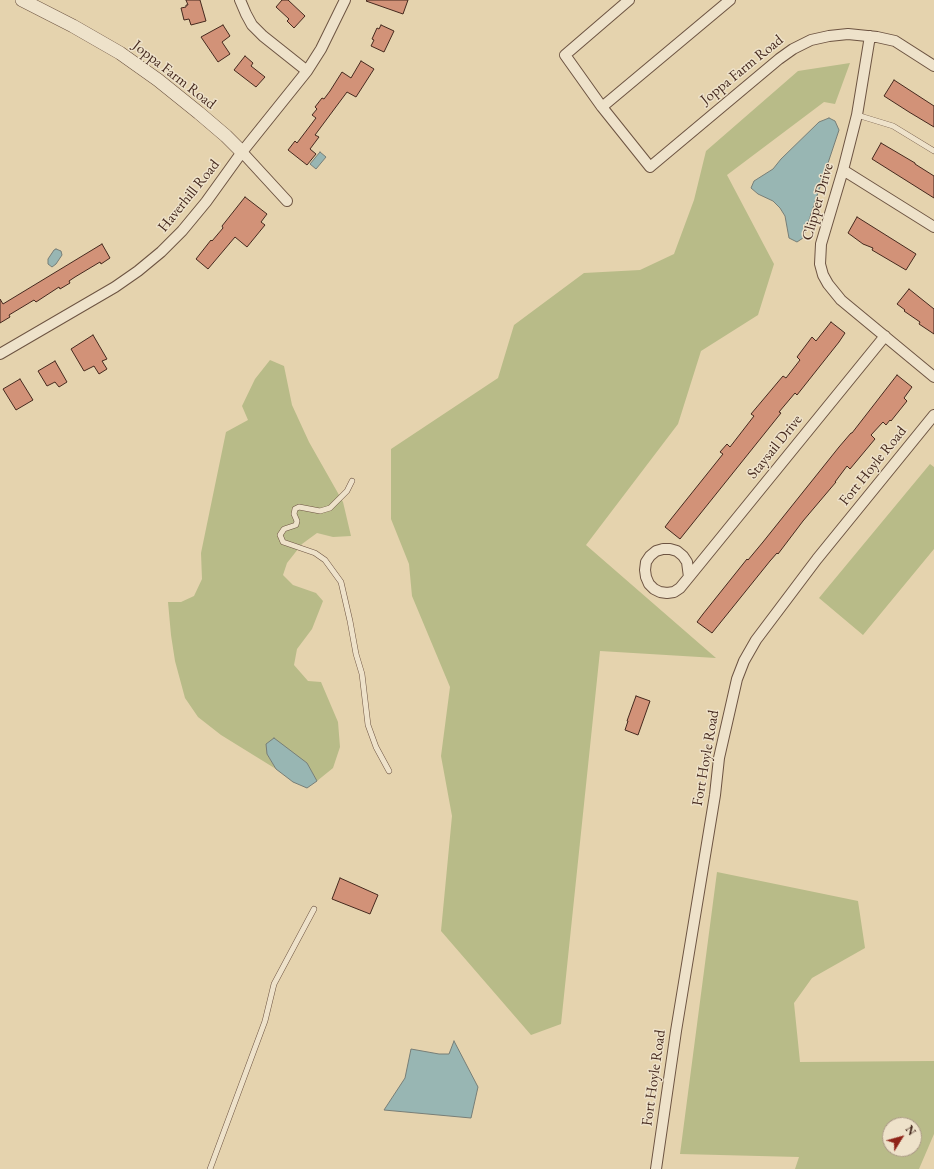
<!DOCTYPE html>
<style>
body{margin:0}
#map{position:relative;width:934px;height:1169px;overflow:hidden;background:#e5d3ae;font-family:"EB Garamond",serif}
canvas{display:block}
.north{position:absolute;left:882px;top:1117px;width:40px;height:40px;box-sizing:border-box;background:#eee2ca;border:1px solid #aa9885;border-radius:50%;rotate:53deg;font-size:11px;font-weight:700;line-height:16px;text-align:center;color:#45291e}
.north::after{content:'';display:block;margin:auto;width:14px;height:18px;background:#8f2418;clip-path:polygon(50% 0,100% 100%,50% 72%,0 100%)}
</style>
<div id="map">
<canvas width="934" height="1169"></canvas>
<div class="north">N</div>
</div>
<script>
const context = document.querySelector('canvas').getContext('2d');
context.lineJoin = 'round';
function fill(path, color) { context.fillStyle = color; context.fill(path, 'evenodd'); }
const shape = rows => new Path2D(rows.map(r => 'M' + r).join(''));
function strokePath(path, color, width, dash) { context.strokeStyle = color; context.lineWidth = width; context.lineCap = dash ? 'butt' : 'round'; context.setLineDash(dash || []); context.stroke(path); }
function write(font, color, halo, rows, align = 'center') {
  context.font = font + ' "EB Garamond",serif'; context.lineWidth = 3; context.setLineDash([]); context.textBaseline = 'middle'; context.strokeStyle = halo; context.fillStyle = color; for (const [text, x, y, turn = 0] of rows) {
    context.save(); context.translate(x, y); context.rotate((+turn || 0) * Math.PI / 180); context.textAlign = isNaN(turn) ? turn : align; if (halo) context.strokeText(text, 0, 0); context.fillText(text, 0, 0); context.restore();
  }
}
fill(shape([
 [850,63,835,104,824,102,727,175,774,264,758,315,701,351,678,424,586,545,716,658,600,651,561,1024,531,1035,441,931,452,816,441,756,450,687,412,596,409,564,391,519,391,449,498,378,514,325,584,273,640,270,674,254,694,200,706,151,798,71],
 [270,360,284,366,292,405,309,442,343,502,351,536,333,537,317,533,302,544,287,563,283,575,293,585,316,593,323,601,312,629,297,649,294,665,308,681,321,682,338,722,340,747,333,768,317,781,307,763,291,753,267,754,276,769,221,735,198,717,185,698,175,661,171,635,168,602,181,602,194,596,202,579,201,553,226,432,248,420,242,406,255,379],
 [930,464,934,467,934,549,863,635,819,598],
 [717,872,858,901,865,948,812,978,794,1003,800,1062,934,1061,934,1134,919,1169,795,1169,799,1157,680,1154],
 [890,1125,914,1125,914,1149,890,1149]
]), '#b8bb88');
const water = shape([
 [829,118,835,121,839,130,803,238,797,242,789,238,785,216,780,208,773,201,758,194,751,188,754,181,773,169,781,159,819,122,829,118],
 [320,152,326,157,316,169,310,164,320,152],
 [56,249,61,251,62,255,56,264,52,267,48,264,48,259,54,250,56,249],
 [274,738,307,763,317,781,307,788,293,782,276,769,267,754,266,744,274,738],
 [454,1041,478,1087,471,1118,384,1110,405,1078,411,1049,439,1054,449,1054,454,1041]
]);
fill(water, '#98b6b3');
strokePath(water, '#777e77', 1);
const building = shape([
 [186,0,200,0,206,21,191,25,189,19,184,20,181,8,186,7,186,5,188,5,186,0],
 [282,0,288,0,305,16,294,28,287,21,289,19,276,7,282,0],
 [367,0,408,0,403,14,366,1,367,0],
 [223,25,230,36,222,42,230,54,218,62,201,37,223,25],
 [381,25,394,31,384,52,371,46,374,40,372,39,377,28,379,29,381,25],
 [245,56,253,63,251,66,265,77,256,87,234,70,245,56],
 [361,61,374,69,356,97,347,92,315,135,319,137,310,149,316,154,307,165,288,150,295,141,297,143,316,118,312,115,317,109,315,107,322,98,324,99,330,91,342,72,351,78,361,61],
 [894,80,934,106,934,127,909,112,884,96,894,80],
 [881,143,915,163,915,164,934,176,934,198,872,159,881,143],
 [245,197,267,214,261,222,265,225,247,247,235,237,208,269,196,259,211,240,212,241,223,228,222,226,245,197],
 [857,217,916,254,906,270,872,250,873,248,863,244,848,233,857,217],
 [102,244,110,258,101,264,100,262,75,277,69,281,70,283,60,289,59,287,36,302,34,300,9,315,10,317,0,323,0,299,3,304,102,244],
 [909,289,934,309,934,334,919,324,920,322,904,311,905,310,897,304,909,289],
 [831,322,845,333,839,342,797,395,795,393,779,412,781,413,680,539,665,527,671,519,723,454,720,452,727,444,730,447,754,416,751,414,783,376,786,378,800,360,797,357,812,337,816,341,831,322],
 [93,335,107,359,102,361,107,369,99,374,94,366,84,371,71,349,93,335],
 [55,361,67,382,59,387,55,382,47,386,38,371,55,361],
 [897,375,912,387,904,398,907,401,891,421,890,420,886,425,883,422,871,435,875,439,850,469,847,466,835,482,836,482,803,521,778,554,777,553,770,561,712,633,697,622,703,614,747,559,748,560,763,542,839,447,851,433,852,433,897,375],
 [20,379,33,400,16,410,3,389,20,379],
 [636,696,650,701,638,735,625,730,628,721,627,721,636,696],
 [340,878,378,895,370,914,332,899,340,878]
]);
fill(building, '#d29278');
strokePath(building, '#45291e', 1);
const service = shape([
 [857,115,893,126,934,151],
 [352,481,347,491,330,508,320,511,299,507,295,509,294,514,297,521,296,525,284,529,280,535,283,542,315,553,325,560,341,582,350,621,356,654,362,674,368,725,376,747,389,771],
 [210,1169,265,1021,274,984,314,909]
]);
const minor = shape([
 [240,0,246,14,252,25,263,36,307,71],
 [629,0,565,55,602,107,650,167,779,59,793,49,811,40,829,36,848,34,877,37,895,41,934,66],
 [870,36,857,115,843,170,821,244,820,264,823,275,828,284,841,300,934,377],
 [602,107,730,0],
 [242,152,287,201],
 [843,170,934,227],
 [0,354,115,287,138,271,161,252,182,231,206,202,242,152,307,71,321,49,345,0],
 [663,549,670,549,677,551,683,556,687,562,689,577,680,588,674,592,667,593,660,592,654,589,649,584,646,577,645,570,646,562,650,556,656,551,663,549],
 [689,577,885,336],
 [656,1169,676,1031,715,795,719,758,737,679,744,661,756,640,817,559,934,415]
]);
const tertiary = shape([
 [22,0,73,26,120,53,158,80,199,113,226,136,242,152]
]);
strokePath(service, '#6d5442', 6);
strokePath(minor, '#6d5442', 12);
strokePath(tertiary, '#6d5442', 14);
strokePath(service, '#eee2ca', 5);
strokePath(minor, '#eee2ca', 10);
strokePath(tertiary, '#eee2ca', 13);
write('15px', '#45291e', '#eee2ca', [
 ["Joppa Farm Road",742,70,-39],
 ["Joppa Farm Road",174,75,38],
 ["Haverhill Road",189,196,-51],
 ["Clipper Drive",818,202,-74],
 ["Staysail Drive",775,447,-51],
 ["Fort Hoyle Road",873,466,-51],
 ["Fort Hoyle Road",706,758,-80],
 ["Fort Hoyle Road",654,1078,-82]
]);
</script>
